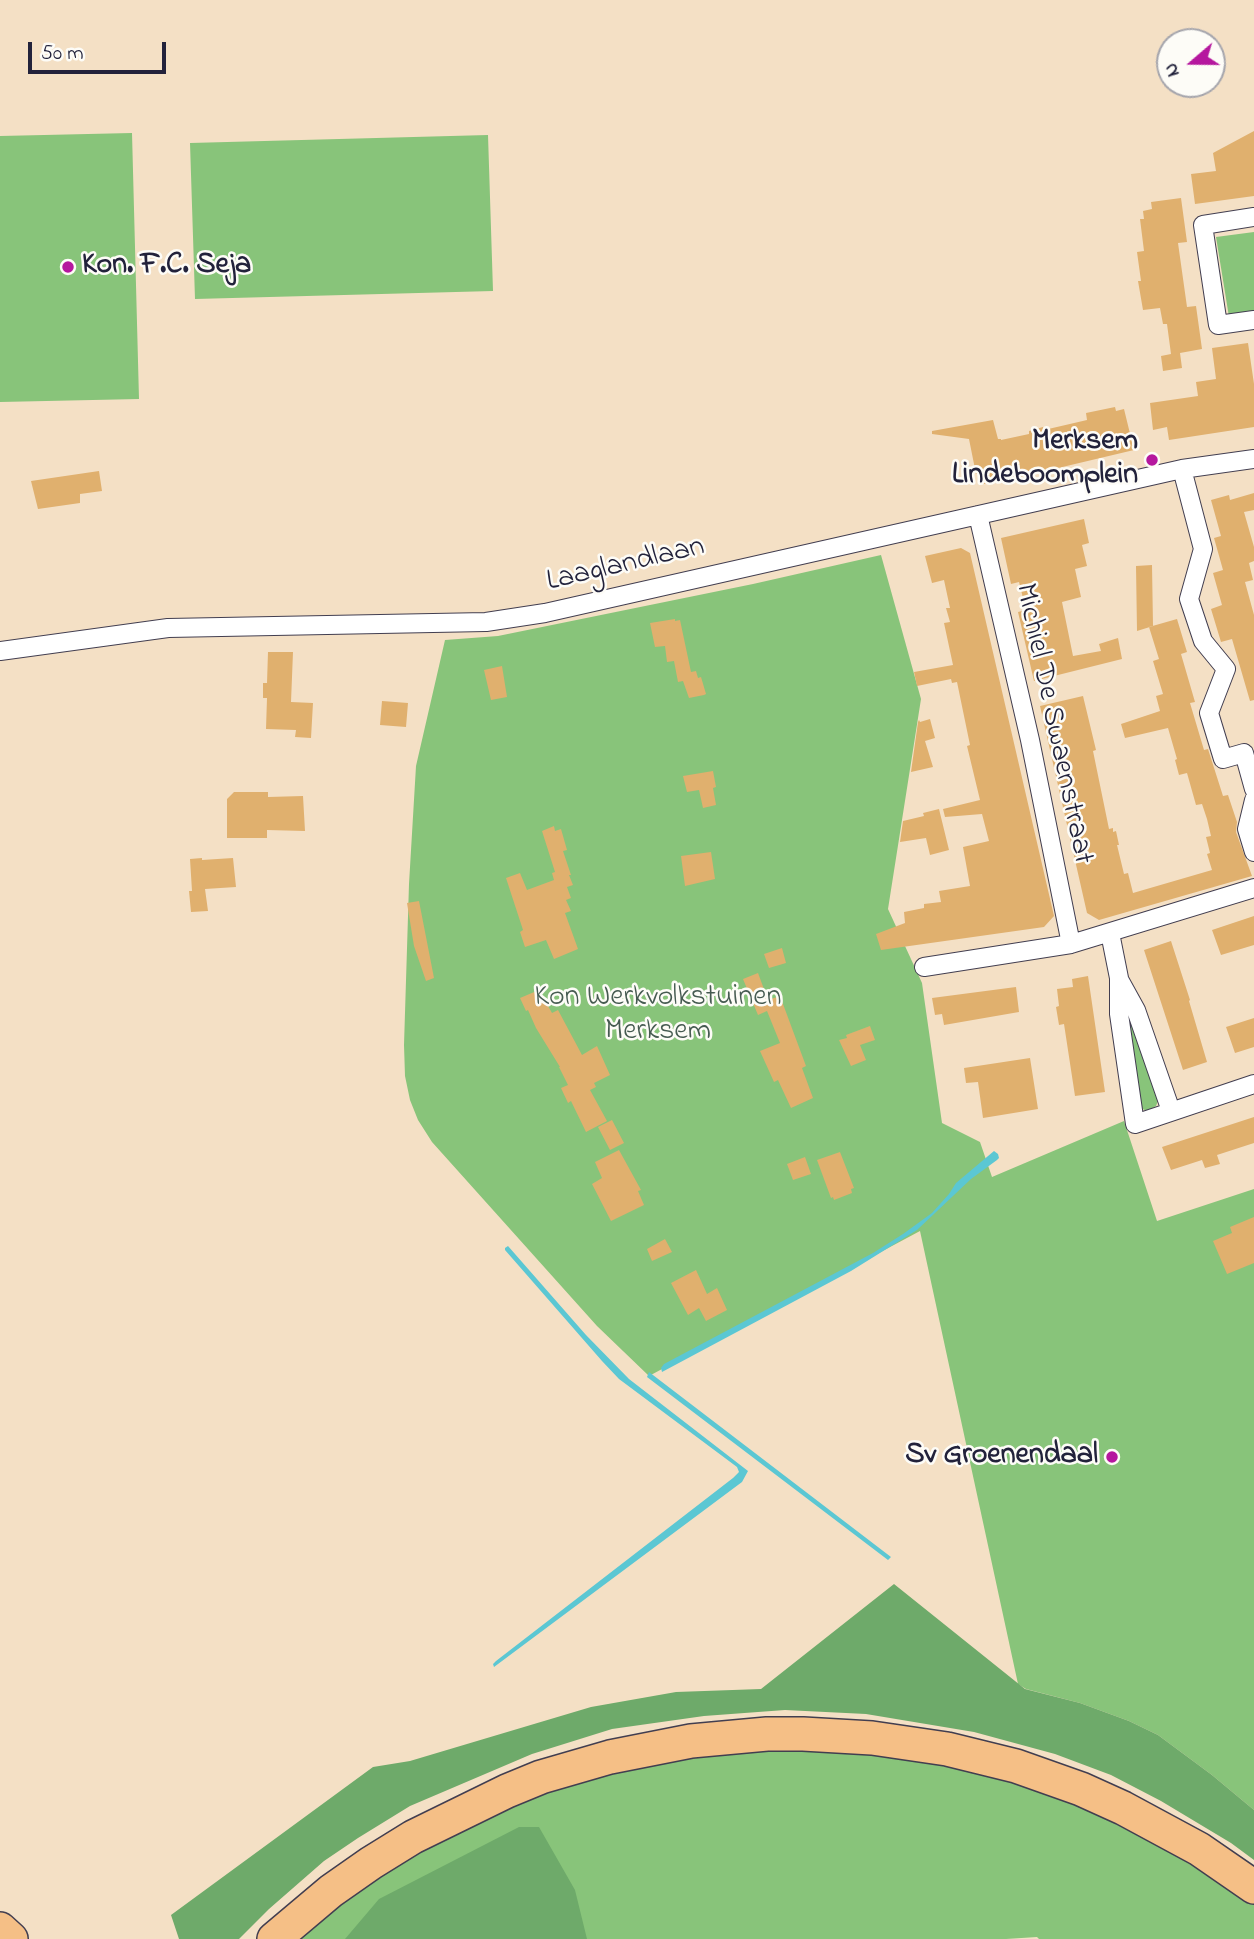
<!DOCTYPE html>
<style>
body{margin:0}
#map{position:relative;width:1254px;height:1939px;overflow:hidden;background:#f4e0c5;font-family:"Indie Flower",sans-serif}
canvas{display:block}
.north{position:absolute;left:1156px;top:28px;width:70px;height:70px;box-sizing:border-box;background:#fdfcf7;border:2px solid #a5a5ac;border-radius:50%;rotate:250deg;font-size:19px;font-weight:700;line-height:28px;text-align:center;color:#22223b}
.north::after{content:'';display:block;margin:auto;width:24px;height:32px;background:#b5179e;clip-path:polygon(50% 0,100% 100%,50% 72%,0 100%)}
.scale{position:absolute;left:28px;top:42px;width:138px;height:32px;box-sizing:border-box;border:4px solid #22223b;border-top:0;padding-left:9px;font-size:21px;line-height:24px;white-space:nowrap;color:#22223b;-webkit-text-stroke:5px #fdfcf7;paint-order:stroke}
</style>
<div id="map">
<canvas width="1254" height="1939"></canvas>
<div class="north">N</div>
<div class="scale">50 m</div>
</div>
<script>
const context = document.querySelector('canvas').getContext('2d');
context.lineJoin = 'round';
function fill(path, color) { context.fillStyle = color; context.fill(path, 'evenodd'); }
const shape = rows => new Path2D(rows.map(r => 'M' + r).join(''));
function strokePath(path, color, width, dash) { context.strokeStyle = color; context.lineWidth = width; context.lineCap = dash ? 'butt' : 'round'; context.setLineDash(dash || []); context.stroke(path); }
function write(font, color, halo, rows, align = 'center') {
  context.font = font + ' "Indie Flower",sans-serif'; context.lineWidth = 5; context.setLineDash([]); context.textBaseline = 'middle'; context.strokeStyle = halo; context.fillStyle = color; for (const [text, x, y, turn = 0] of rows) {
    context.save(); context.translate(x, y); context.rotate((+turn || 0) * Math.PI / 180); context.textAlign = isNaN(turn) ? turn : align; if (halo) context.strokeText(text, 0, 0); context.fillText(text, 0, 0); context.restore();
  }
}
fill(shape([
 [132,133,139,399,0,402,0,136],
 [488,135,493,291,195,299,190,143],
 [1254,232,1254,313,1229,317,1216,237],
 [881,555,921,699,888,909,922,983,942,1123,980,1142,992,1177,1124,1121,1157,1221,1254,1189,1254,1810,1212,1775,1158,1735,1129,1721,1080,1703,1026,1689,1018,1684,920,1231,649,1376,597,1326,432,1142,418,1120,410,1100,405,1076,404,1045,409,884,416,766,445,640,498,636,753,584],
 [1128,1013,1157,1095,1158,1101,1156,1106,1147,1111,1138,1107,1125,1014],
 [783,1744,894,1754,980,1769,1069,1797,1154,1841,1254,1901,1254,1939,1039,1939,1037,1937,1006,1939,291,1939,384,1869,554,1787,613,1772,690,1755]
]), '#88c47a');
fill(shape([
 [894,1584,1025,1689,1080,1703,1129,1721,1158,1735,1212,1775,1254,1810,1254,1860,1231,1843,1161,1801,1111,1775,1055,1754,974,1732,866,1714,785,1710,704,1716,612,1729,532,1754,410,1806,358,1838,324,1861,269,1909,239,1939,179,1939,171,1915,373,1767,410,1761,591,1707,676,1692,761,1689],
 [519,1827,539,1827,575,1890,587,1939,345,1939,379,1899]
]), '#6eaa6a');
fill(shape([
 [994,1151,998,1154,999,1158,997,1160,971,1179,917,1230,851,1271,662,1372,661,1368,664,1364,873,1253,903,1234,932,1213,949,1194,956,1183],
 [508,1246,586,1335,629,1379,748,1471,742,1482,494,1667,493,1664,496,1661,733,1478,739,1472,737,1467,619,1379,602,1361,505,1250,505,1248],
 [649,1372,891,1557,888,1560,647,1377]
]), '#5bc7d3');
fill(shape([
 [1254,131,1254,196,1195,204,1191,174,1216,171,1213,153],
 [1181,198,1187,242,1178,243,1187,307,1196,306,1202,349,1180,353,1182,368,1163,371,1161,356,1171,354,1167,324,1163,324,1160,308,1143,310,1138,281,1141,281,1137,252,1144,251,1140,219,1144,219,1143,211,1152,209,1151,202],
 [1248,343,1254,384,1254,427,1169,440,1167,427,1153,430,1150,403,1198,396,1196,382,1216,379,1212,348],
 [1115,407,1116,411,1124,409,1134,450,995,483,983,484,980,473,976,474,969,439,932,434,932,431,993,420,998,439,1001,439,1001,440,1029,434,1029,431,1043,427,1044,430,1087,420,1086,413],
 [99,471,102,491,80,494,80,503,38,509,31,481],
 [1254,493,1254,510,1244,512,1254,547,1254,561,1249,563,1253,580,1245,582,1254,615,1254,700,1250,701,1232,639,1221,642,1211,609,1222,605,1213,573,1223,570,1214,538,1221,536,1211,500,1229,495,1230,500],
 [1084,519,1089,543,1082,545,1087,566,1075,569,1081,597,1062,602,1073,656,1101,651,1099,644,1118,638,1122,659,1034,681,1018,612,1026,610,1019,582,1011,584,1001,538],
 [961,548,970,553,1054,916,1044,927,881,950,876,934,905,923,904,912,924,908,924,904,941,902,939,891,970,886,963,847,989,841,982,814,945,817,943,809,980,800,967,746,970,745,957,682,952,683,951,679,917,686,914,672,953,665,944,623,950,622,946,608,950,608,944,580,932,583,925,556],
 [1152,565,1153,626,1137,631,1136,566],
 [675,619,675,621,680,620,691,672,696,671,698,678,701,677,706,694,704,695,689,698,683,681,678,682,674,661,667,662,665,646,655,647,650,623],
 [1177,619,1187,652,1181,654,1195,702,1190,703,1204,750,1208,749,1223,796,1228,795,1237,822,1236,832,1252,876,1099,920,1087,913,1040,706,1083,696,1096,750,1093,751,1109,829,1113,828,1113,832,1116,831,1119,845,1117,845,1124,874,1128,873,1133,893,1212,870,1207,854,1210,853,1206,837,1211,836,1207,819,1202,804,1196,805,1187,773,1179,775,1175,760,1177,759,1168,728,1125,738,1121,724,1160,711,1156,696,1163,694,1153,661,1159,659,1149,627],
 [268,652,293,652,291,702,313,703,311,738,295,737,296,730,266,729,267,698,263,698,263,683,267,683],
 [502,666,507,697,491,700,484,670],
 [382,701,408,703,406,727,380,725],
 [930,719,935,738,925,741,933,767,911,772,918,722,919,720,920,722],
 [713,771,716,787,713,788,716,805,703,808,699,790,687,792,683,776],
 [234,792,268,792,268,797,303,796,305,831,267,830,267,838,227,838,227,799],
 [939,809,949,850,930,855,926,838,900,842,903,821,924,816,923,813],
 [554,826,555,831,561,829,567,850,563,851,571,875,569,875,573,885,567,887,571,898,566,900,571,911,565,913,578,949,554,959,546,940,525,947,520,932,523,930,506,878,520,873,527,890,554,880,552,873,555,872,542,831],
 [711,852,715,879,685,886,681,856],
 [202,858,202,860,233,858,236,887,205,889,208,911,191,912,189,891,192,891,190,859],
 [419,901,434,978,426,981,414,946,407,903],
 [1254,916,1254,945,1221,955,1212,930],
 [1171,941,1190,1000,1189,1001,1207,1062,1183,1070,1144,950],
 [782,948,786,963,769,968,764,954],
 [758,973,768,1000,780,996,806,1066,802,1068,813,1098,791,1108,778,1080,774,1082,760,1051,780,1043,767,1011,758,1015,743,979],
 [1088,976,1105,1092,1075,1096,1064,1024,1059,1025,1056,1007,1059,1006,1057,989,1073,987,1072,979],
 [1016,987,1019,1012,944,1025,942,1014,935,1015,932,998],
 [539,990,552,1013,558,1010,582,1055,597,1046,610,1075,594,1083,596,1087,590,1090,607,1121,586,1132,571,1101,568,1103,561,1088,568,1085,559,1067,560,1067,536,1028,528,1010,526,1011,520,998],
 [1254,1018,1254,1047,1235,1053,1226,1027],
 [870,1026,875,1040,860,1045,866,1060,851,1066,839,1040,847,1038,846,1035],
 [1030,1058,1038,1109,983,1118,978,1082,966,1083,964,1068],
 [1254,1117,1254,1143,1217,1155,1220,1164,1205,1168,1202,1160,1171,1170,1162,1147],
 [612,1120,624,1143,610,1150,598,1127],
 [619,1150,641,1190,638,1191,644,1205,611,1221,592,1184,602,1178,595,1162],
 [840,1152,854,1188,851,1189,852,1193,834,1200,833,1197,831,1198,817,1160],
 [805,1157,811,1174,793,1180,787,1164],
 [1254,1217,1254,1263,1227,1274,1213,1241,1232,1233,1230,1227],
 [665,1239,672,1252,652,1261,647,1249],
 [696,1270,707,1294,717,1288,727,1310,706,1321,699,1308,688,1315,671,1283]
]), '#e0b06e');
const street = shape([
 [1254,217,1203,225,1218,325,1254,320],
 [1182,469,1203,549,1189,599,1203,641,1226,669,1209,713,1223,759,1244,753,1254,789],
 [978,515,1030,740,1071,944],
 [0,651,168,628,486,622,545,613,1182,469,1254,459],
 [1254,800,1247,829,1254,852],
 [1110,933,1119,978,1119,1014,1135,1124,1254,1084],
 [924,967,1071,944,1254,888],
 [1120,981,1136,1010,1171,1111]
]);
const highway = shape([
 [0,1929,11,1939],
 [274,1939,331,1891,371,1863,413,1837,507,1791,541,1777,610,1757,691,1741,767,1734,803,1734,872,1738,947,1749,1016,1766,1081,1789,1123,1808,1199,1849,1254,1887]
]);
strokePath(street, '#423e50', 20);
strokePath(highway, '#423e50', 36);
strokePath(street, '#fff', 18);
strokePath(highway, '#f5bf86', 33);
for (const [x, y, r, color] of [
 [68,267,7,"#b5179e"],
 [1152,460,7,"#b5179e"],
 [1112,1457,7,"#b5179e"]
]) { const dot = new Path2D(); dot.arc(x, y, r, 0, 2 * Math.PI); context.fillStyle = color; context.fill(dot); strokePath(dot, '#fdfcf7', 2.5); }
write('bold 30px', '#22223b', '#fdfcf7', [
 ["Kon. F.C. Seja",82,267,"left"],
 ["Merksem",1138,443],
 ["Lindeboomplein",1138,477],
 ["Sv Groenendaal",1098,1457]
], 'right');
write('30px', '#22223b', '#fdfcf7', [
 ["Laaglandlaan",626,566,-13],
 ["Michiel De Swaenstraat",1052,724,78]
]);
write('30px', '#465b51', '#fdfcf7', [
 ["Kon Werkvolkstuinen",658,999],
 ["Merksem",658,1033]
]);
</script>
